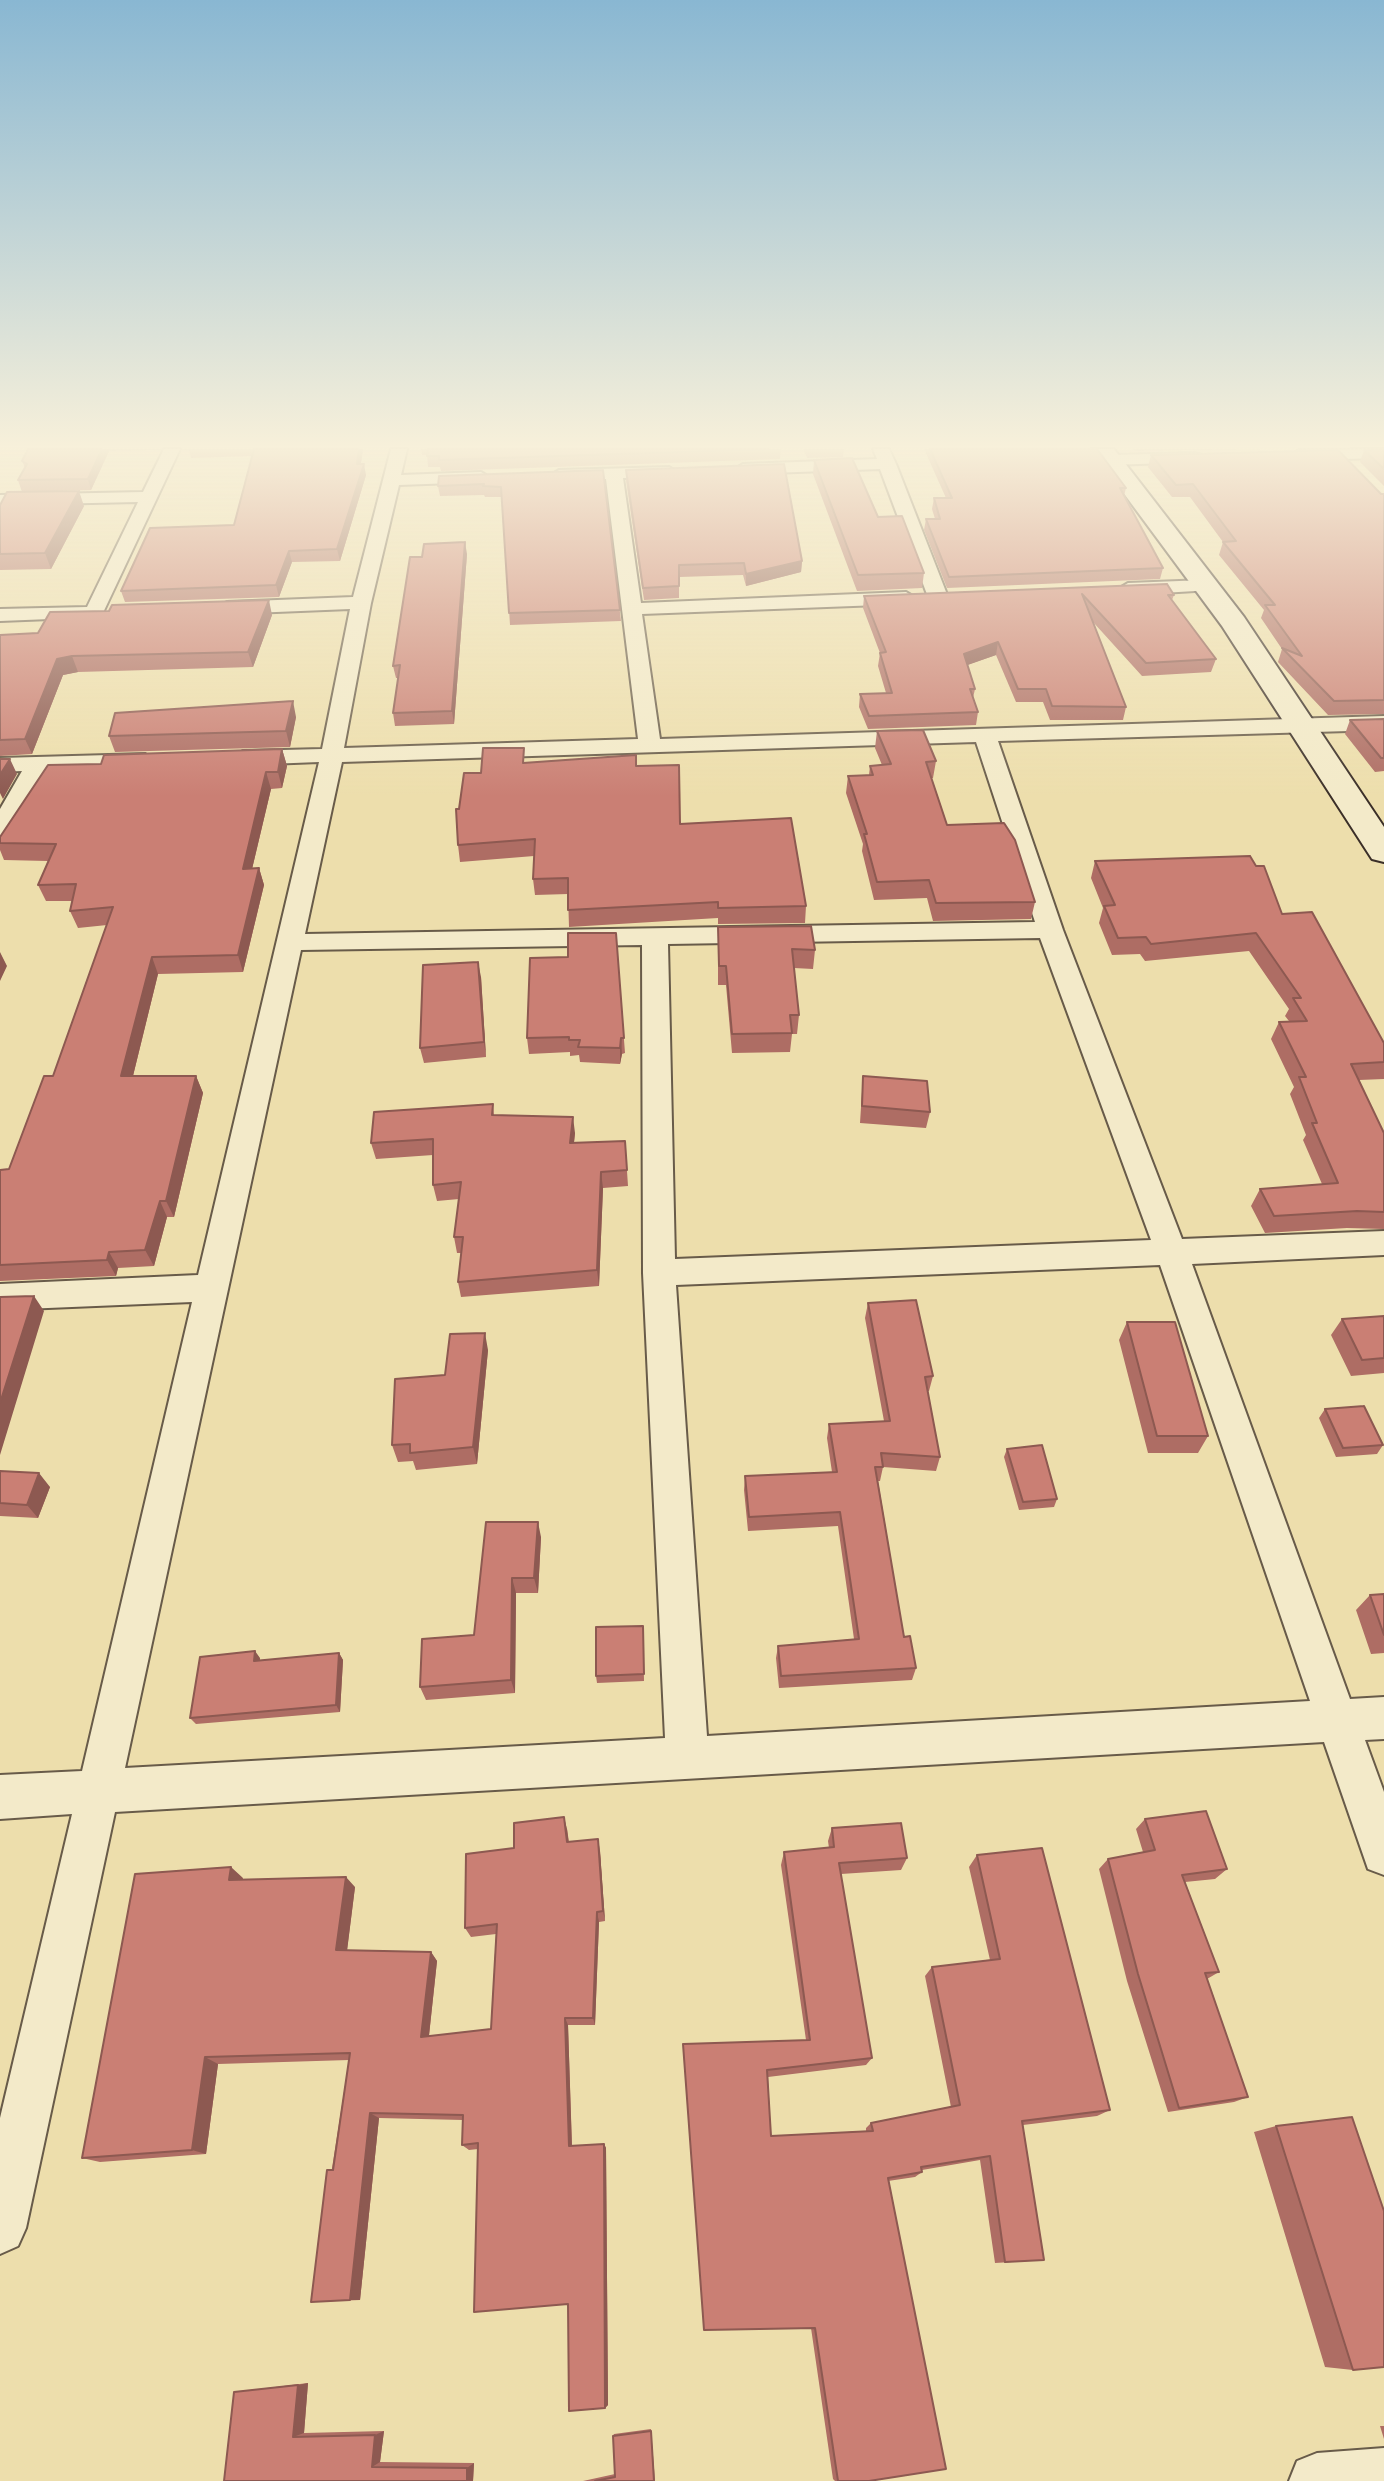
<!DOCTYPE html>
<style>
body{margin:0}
canvas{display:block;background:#eddeac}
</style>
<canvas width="1384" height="2481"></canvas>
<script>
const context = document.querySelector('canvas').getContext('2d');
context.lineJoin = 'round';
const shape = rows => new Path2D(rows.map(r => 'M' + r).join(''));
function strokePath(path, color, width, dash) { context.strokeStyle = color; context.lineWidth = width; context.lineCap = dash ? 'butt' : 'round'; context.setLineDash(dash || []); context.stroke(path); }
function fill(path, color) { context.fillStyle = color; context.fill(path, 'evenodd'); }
const street = shape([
 [164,449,180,449,101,617,0,621,0,609,87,607,138,502,0,505,0,495,143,492,164,449],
 [391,449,407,449,401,475,481,472,489,477,481,482,399,485,371,603,344,748,638,739,606,479,553,479,551,475,559,470,669,467,677,472,669,477,623,478,641,603,906,592,916,598,906,604,642,614,660,739,1384,716,1384,730,998,741,1063,930,1182,1239,1384,1231,1384,1255,1192,1264,1350,1699,1384,1697,1384,1739,1365,1740,1384,1792,1384,1875,1368,1869,1324,1742,115,1812,26,2228,18,2246,0,2254,0,2118,72,1814,0,1819,0,1775,82,1771,192,1302,0,1310,0,1284,198,1275,319,762,243,765,232,758,243,751,322,749,350,609,227,614,217,608,227,602,353,597,391,449],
 [976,742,1035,922,305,934,342,762,976,742],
 [1040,938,1151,1240,675,1259,668,944,1040,938],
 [642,945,643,1273,665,1738,125,1768,301,950,642,945],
 [1160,1265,1310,1701,707,1736,676,1285,1160,1265],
 [873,449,889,449,896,464,948,597,945,601,931,601,928,597,880,469,743,474,735,469,743,464,877,459,873,449],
 [1384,449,1384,458,1299,460,1291,455,1299,450,1384,449],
 [1193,453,1199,454,1201,458,1199,462,1109,465,1101,460,1109,455,1193,453],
 [1205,580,1215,586,1212,590,1128,595,1118,589,1128,583,1205,580],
 [145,754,156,761,153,766,46,771,8,834,0,836,0,809,22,771,0,772,0,758,145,754],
 [1384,2448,1384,2481,1289,2481,1297,2461,1317,2453,1384,2448]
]);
const secondary = shape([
 [1091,449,1114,449,1244,617,1384,827,1384,862,1372,859,1222,626,1091,449]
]);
strokePath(street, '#685b49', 4);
strokePath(secondary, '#3b2f28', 4);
fill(street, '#f3eac9');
fill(secondary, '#f3eac9');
fill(shape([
 [28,449,161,449,160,450,109,451,91,490,22,492,18,480,25,468,22,461],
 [182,449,363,449,361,464,366,475,340,561,292,562,279,597,125,602,121,591,234,525,252,456,191,458,189,450,183,450],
 [421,449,781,449,780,459,441,471,440,467,428,467,427,455,422,455],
 [803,449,844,449,843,457,807,458],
 [924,449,1097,449,1126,488,1124,496,1163,568,1160,579,947,588,924,530,926,519,935,519,932,509,934,498,946,498],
 [1133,449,1265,449,1135,451],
 [1384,449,1384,486,1360,462,1364,450],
 [1151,455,1384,494,1384,714,1328,715,1278,662,1282,649,1261,618,1264,610,1219,555,1223,542,1190,497,1172,497,1148,467],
 [814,460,878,517,924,573,922,588,857,591,813,474],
 [603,470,621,621,510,625,502,497,485,497,484,495,440,496,438,486],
 [626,470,802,561,801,572,746,586,743,575,679,577,679,598,644,600,626,481],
 [0,505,84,506,51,569,0,570],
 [467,554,454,724,395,726,393,713,398,678,396,678,393,666],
 [1174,595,1172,600,1216,659,1211,672,1142,676,1093,622,1126,707,1123,720,1050,720,1043,702,1016,702,996,655,967,665,975,689,973,698,978,712,976,725,868,729,859,707,860,694,886,693,878,666,880,653,863,608,864,596],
 [272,615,253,667,78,672,63,675,32,754,0,756,0,635,38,633],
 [296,717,290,747,115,752,109,736],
 [1384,719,1384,771,1375,772,1345,734,1350,720],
 [877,731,936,761,933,778,931,778,947,825,1035,902,1031,919,933,921,927,898,874,900,862,851,863,844,846,793,848,776,869,775,870,766,882,765,875,748],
 [282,749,287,766,282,788,271,789,252,869,259,868,264,885,243,972,158,974,133,1076,196,1076,203,1093,174,1217,167,1217,154,1266,118,1268,116,1276,0,1281,0,1170,9,1169,53,1076,107,925,78,928,70,911,72,901,46,901,38,885,48,861,4,860,0,850,0,837,101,764],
 [525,763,636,766,680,824,806,906,805,923,718,924,718,918,569,927,568,894,535,895,533,879,534,856,460,862,458,845,459,809],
 [1095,861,1282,914,1384,1043,1384,1079,1359,1080,1384,1133,1384,1229,1347,1228,1265,1233,1251,1206,1260,1189,1322,1184,1303,1140,1306,1135,1290,1094,1294,1087,1271,1039,1279,1022,1289,1021,1285,1016,1289,1009,1249,951,1145,961,1140,954,1112,955,1099,923,1103,908,1091,878],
 [718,927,815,950,813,969,794,968,799,1015,797,1034,792,1034,790,1052,732,1053,726,985,718,985],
 [616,933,625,1053,622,1054,620,1064,580,1062,579,1055,570,1056,570,1052,529,1054,527,1038,568,957],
 [481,977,486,1057,424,1063,420,1048],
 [863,1076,930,1112,926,1128,860,1123],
 [493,1104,494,1115,575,1133,574,1143,625,1141,628,1186,603,1188,599,1286,461,1297,458,1282,461,1253,457,1253,454,1237,459,1199,437,1201,433,1185,433,1155,376,1159,371,1143],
 [868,1303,933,1376,929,1391,928,1391,940,1457,936,1471,883,1467,880,1481,878,1481,904,1637,916,1668,912,1680,779,1688,776,1658,778,1646,854,1639,838,1526,748,1531,744,1490,745,1476,832,1472,827,1438,829,1424,884,1421,865,1318],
 [1384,1316,1384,1373,1351,1376,1331,1335,1342,1319],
 [1127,1322,1208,1436,1198,1453,1148,1453,1119,1340],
 [488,1350,477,1464,416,1470,413,1461,398,1462,392,1445,445,1375],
 [1325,1409,1383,1445,1377,1454,1336,1457,1319,1418],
 [1007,1449,1057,1499,1054,1507,1019,1510,1004,1457],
 [0,1471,50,1487,38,1518,0,1516],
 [486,1522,541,1537,538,1593,516,1593,515,1693,426,1700,420,1687,474,1635],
 [1384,1594,1384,1653,1371,1654,1356,1610,1370,1595],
 [643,1626,644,1681,597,1683,596,1676],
 [339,1653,343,1660,340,1712,196,1724,190,1718,260,1658,260,1661],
 [1145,1819,1227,1869,1215,1879,1185,1882,1219,1972,1207,1979,1248,2097,1234,2102,1168,2112,1127,1981,1099,1869,1108,1859,1143,1852,1136,1829],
 [832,1828,907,1858,901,1870,841,1874,872,2058,866,2065,768,2077,771,2136,866,2131,866,2128,871,2123,951,2107,925,1976,932,1967,990,1960,969,1867,977,1855,1110,2110,1097,2116,1023,2125,1044,2260,995,2263,980,2160,922,2170,922,2172,915,2177,888,2181,869,2481,835,2481,833,2479,811,2328,683,2044,806,2040,781,1865,784,1852,829,1848,828,1841],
 [567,1829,569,1842,600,1851,605,1921,599,1922,595,2025,568,2025,572,2146,604,2144,606,2148,608,2405,605,2408,568,2304,478,2149,469,2150,462,2145,463,2120,379,2118,360,2300,311,2302,349,2060,218,2064,206,2154,100,2162,82,2158,243,1878,243,1879,355,1887,347,1950,431,1952,437,1961,429,2036,491,2029,496,1934,471,1937,465,1928,514,1848],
 [1276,2126,1353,2370,1325,2367,1254,2132],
 [308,2383,304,2433,384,2431,380,2462,474,2463,473,2481,224,2481,234,2392],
 [1380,2426,1384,2426,1384,2439],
 [651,2429,655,2481,583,2481,615,2474,613,2436,614,2434]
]), '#ae6d64');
fill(shape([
 [102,449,109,449,109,451,91,490,88,479],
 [359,449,363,449,359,475,357,464],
 [364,464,366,475,340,561,337,549],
 [79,491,84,506,51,569,45,553],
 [465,542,467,554,454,724,452,711],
 [289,551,292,562,279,597,276,585],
 [802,561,801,572,746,586,746,574],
 [269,600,272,615,253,667,248,652],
 [998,642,996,655,962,667,964,654],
 [72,656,78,672,63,675,32,754,25,739,57,659],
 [293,701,296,717,290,747,286,731],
 [282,749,287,766,282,788,278,772],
 [10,759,17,774,3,799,0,793,0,775],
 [266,772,271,789,248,886,243,869],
 [259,868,264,885,243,972,238,955],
 [0,952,7,966,0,981],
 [152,957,158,974,129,1092,121,1076],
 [478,962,481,977,486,1057,484,1042],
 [621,1038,622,1054,620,1064,620,1048],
 [196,1076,203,1093,174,1217,166,1201],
 [573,1117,575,1133,572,1159,570,1143],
 [601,1172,603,1188,599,1286,597,1270],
 [160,1201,167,1217,154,1266,145,1250],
 [109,1252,118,1268,116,1276,107,1260],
 [34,1296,44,1311,0,1455,0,1403],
 [485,1333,488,1350,477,1464,473,1447],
 [39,1473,50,1487,38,1518,27,1505],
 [538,1522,541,1537,538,1593,534,1578],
 [512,1578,516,1593,515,1693,511,1680],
 [255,1651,260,1658,259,1668,254,1661],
 [339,1653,343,1660,340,1712,336,1705],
 [564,1817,567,1829,570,1854,567,1842],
 [598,1839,600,1851,605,1921,603,1911],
 [231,1867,243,1878,241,1890,229,1880],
 [346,1877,355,1887,346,1959,336,1950],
 [597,1912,599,1922,595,2025,593,2018],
 [431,1952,437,1961,428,2044,421,2037],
 [565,2018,568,2025,572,2150,569,2146],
 [205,2057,218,2064,206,2154,192,2150],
 [370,2113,379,2118,360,2300,350,2300],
 [604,2144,606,2148,608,2405,605,2408],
 [308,2383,304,2433,293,2437,298,2385],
 [384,2431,380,2462,372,2467,375,2435],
 [474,2463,473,2481,467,2481,467,2468]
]), '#8d5951');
const building = shape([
 [28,449,102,449,88,479,18,480,27,464,22,461,28,449],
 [254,449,359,449,357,464,364,464,337,549,289,551,276,585,121,591,150,528,234,525,254,449],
 [428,449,769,449,439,460,439,456,427,456,428,449],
 [930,449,1097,449,1126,488,1120,488,1163,568,949,577,926,519,940,519,934,498,952,498,930,449],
 [1384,449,1384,469,1364,450,1384,449],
 [1338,450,1381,494,1384,494,1384,700,1334,701,1282,648,1302,656,1265,605,1275,605,1223,542,1236,541,1193,484,1176,485,1151,455,1338,450],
 [852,458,878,517,902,516,924,573,858,575,814,460,852,458],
 [784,464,802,561,746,574,744,563,679,565,679,586,643,588,626,470,784,464],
 [603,470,620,610,509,613,501,487,483,486,484,484,438,486,439,476,603,470],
 [79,491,45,553,0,554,0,505,7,492,79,491],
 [465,542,452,711,393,713,400,665,393,666,410,557,422,557,424,544,465,542],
 [1167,584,1174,595,1168,595,1216,659,1146,663,1082,594,1126,707,1052,706,1046,689,1018,689,998,642,964,654,975,689,970,689,978,712,869,716,860,694,892,693,880,653,886,652,864,596,1167,584],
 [269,600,248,652,72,656,57,659,25,739,0,740,0,635,38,633,50,612,109,611,112,605,269,600],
 [293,701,286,731,109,736,115,713,293,701],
 [1384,719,1384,758,1381,758,1350,720,1384,719],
 [923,730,936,761,926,762,947,825,1004,823,1015,840,1035,902,936,903,929,880,877,882,864,834,867,834,848,776,873,775,870,766,891,764,877,731,923,730],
 [483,748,524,748,523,763,636,755,636,766,679,765,680,824,791,818,806,906,718,908,718,902,568,910,568,878,533,879,535,839,458,845,456,809,459,809,464,773,481,773,483,748],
 [282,749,278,772,266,772,243,869,259,868,238,955,152,957,121,1076,196,1076,166,1201,160,1201,145,1250,109,1252,107,1260,0,1265,0,1170,9,1169,44,1076,53,1076,113,907,70,911,76,884,38,885,56,844,0,843,0,837,48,765,101,764,104,755,282,749],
 [0,759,10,759,0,775,0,759],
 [1250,856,1256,866,1264,866,1282,914,1312,912,1384,1043,1384,1062,1351,1064,1384,1133,1384,1212,1357,1211,1274,1216,1260,1189,1338,1183,1312,1123,1317,1123,1299,1077,1306,1077,1279,1022,1307,1021,1293,998,1301,998,1256,933,1151,944,1146,937,1118,938,1104,906,1115,905,1095,861,1250,856],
 [811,926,815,950,792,949,799,1015,790,1015,792,1033,732,1034,726,966,719,966,718,927,811,926],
 [568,933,616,933,624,1038,621,1038,620,1048,578,1047,580,1040,569,1040,569,1037,527,1038,530,958,568,957,568,933],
 [478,962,484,1042,420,1048,423,965,478,962],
 [863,1076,927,1081,930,1112,862,1106,863,1076],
 [493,1104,492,1115,573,1117,570,1143,625,1141,627,1170,601,1172,597,1270,458,1282,463,1237,454,1237,461,1182,433,1185,433,1139,371,1143,374,1112,493,1104],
 [34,1296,0,1403,0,1297,34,1296],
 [916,1300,933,1376,925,1377,940,1457,881,1453,883,1467,875,1467,904,1637,910,1636,916,1668,781,1676,778,1646,859,1639,840,1512,749,1517,745,1476,837,1472,829,1424,890,1421,868,1303,916,1300],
 [1384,1316,1384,1358,1362,1360,1342,1319,1384,1316],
 [1127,1322,1175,1322,1208,1436,1157,1436,1127,1322],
 [485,1333,473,1447,410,1453,410,1444,392,1445,395,1379,445,1375,450,1334,485,1333],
 [1364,1406,1383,1445,1343,1448,1325,1409,1364,1406],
 [1042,1445,1057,1499,1023,1502,1007,1449,1042,1445],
 [0,1471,39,1473,27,1505,0,1503,0,1471],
 [486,1522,538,1522,534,1578,512,1578,511,1680,420,1687,422,1639,474,1635,486,1522],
 [1384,1594,1384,1635,1370,1595,1384,1594],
 [643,1626,644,1674,596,1676,596,1627,643,1626],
 [255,1651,254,1661,339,1653,336,1705,190,1718,200,1657,255,1651],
 [1206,1811,1227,1869,1182,1875,1219,1972,1205,1973,1248,2097,1179,2108,1138,1974,1108,1859,1155,1850,1145,1819,1206,1811],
 [564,1817,567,1842,598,1839,603,1911,597,1912,593,2018,565,2018,569,2146,604,2144,605,2408,569,2411,568,2304,474,2312,478,2143,462,2145,463,2115,370,2113,350,2300,311,2302,327,2170,333,2170,350,2053,205,2057,192,2150,82,2158,135,1874,231,1867,229,1880,346,1877,336,1950,431,1952,421,2037,491,2029,497,1924,465,1928,466,1854,514,1848,514,1823,564,1817],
 [901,1823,907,1858,839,1863,872,2058,767,2070,771,2136,873,2131,871,2123,960,2105,932,1967,1000,1959,977,1855,1042,1848,1110,2110,1022,2121,1044,2260,1005,2262,990,2156,921,2167,922,2172,888,2178,946,2469,869,2481,838,2481,815,2328,704,2330,683,2044,810,2040,784,1852,834,1847,832,1828,901,1823],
 [1352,2117,1384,2211,1384,2367,1353,2370,1276,2126,1352,2117],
 [298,2385,293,2437,375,2435,372,2467,467,2468,467,2481,224,2481,234,2392,298,2385],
 [651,2431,654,2481,595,2481,615,2477,613,2436,651,2431]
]);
fill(building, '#ca7f74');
strokePath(building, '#8d5951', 2);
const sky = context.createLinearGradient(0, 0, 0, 796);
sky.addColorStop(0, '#89b7d2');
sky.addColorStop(0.56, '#f7f0da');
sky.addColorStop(1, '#f7f0da00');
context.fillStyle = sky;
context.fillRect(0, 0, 1384, 796);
</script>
